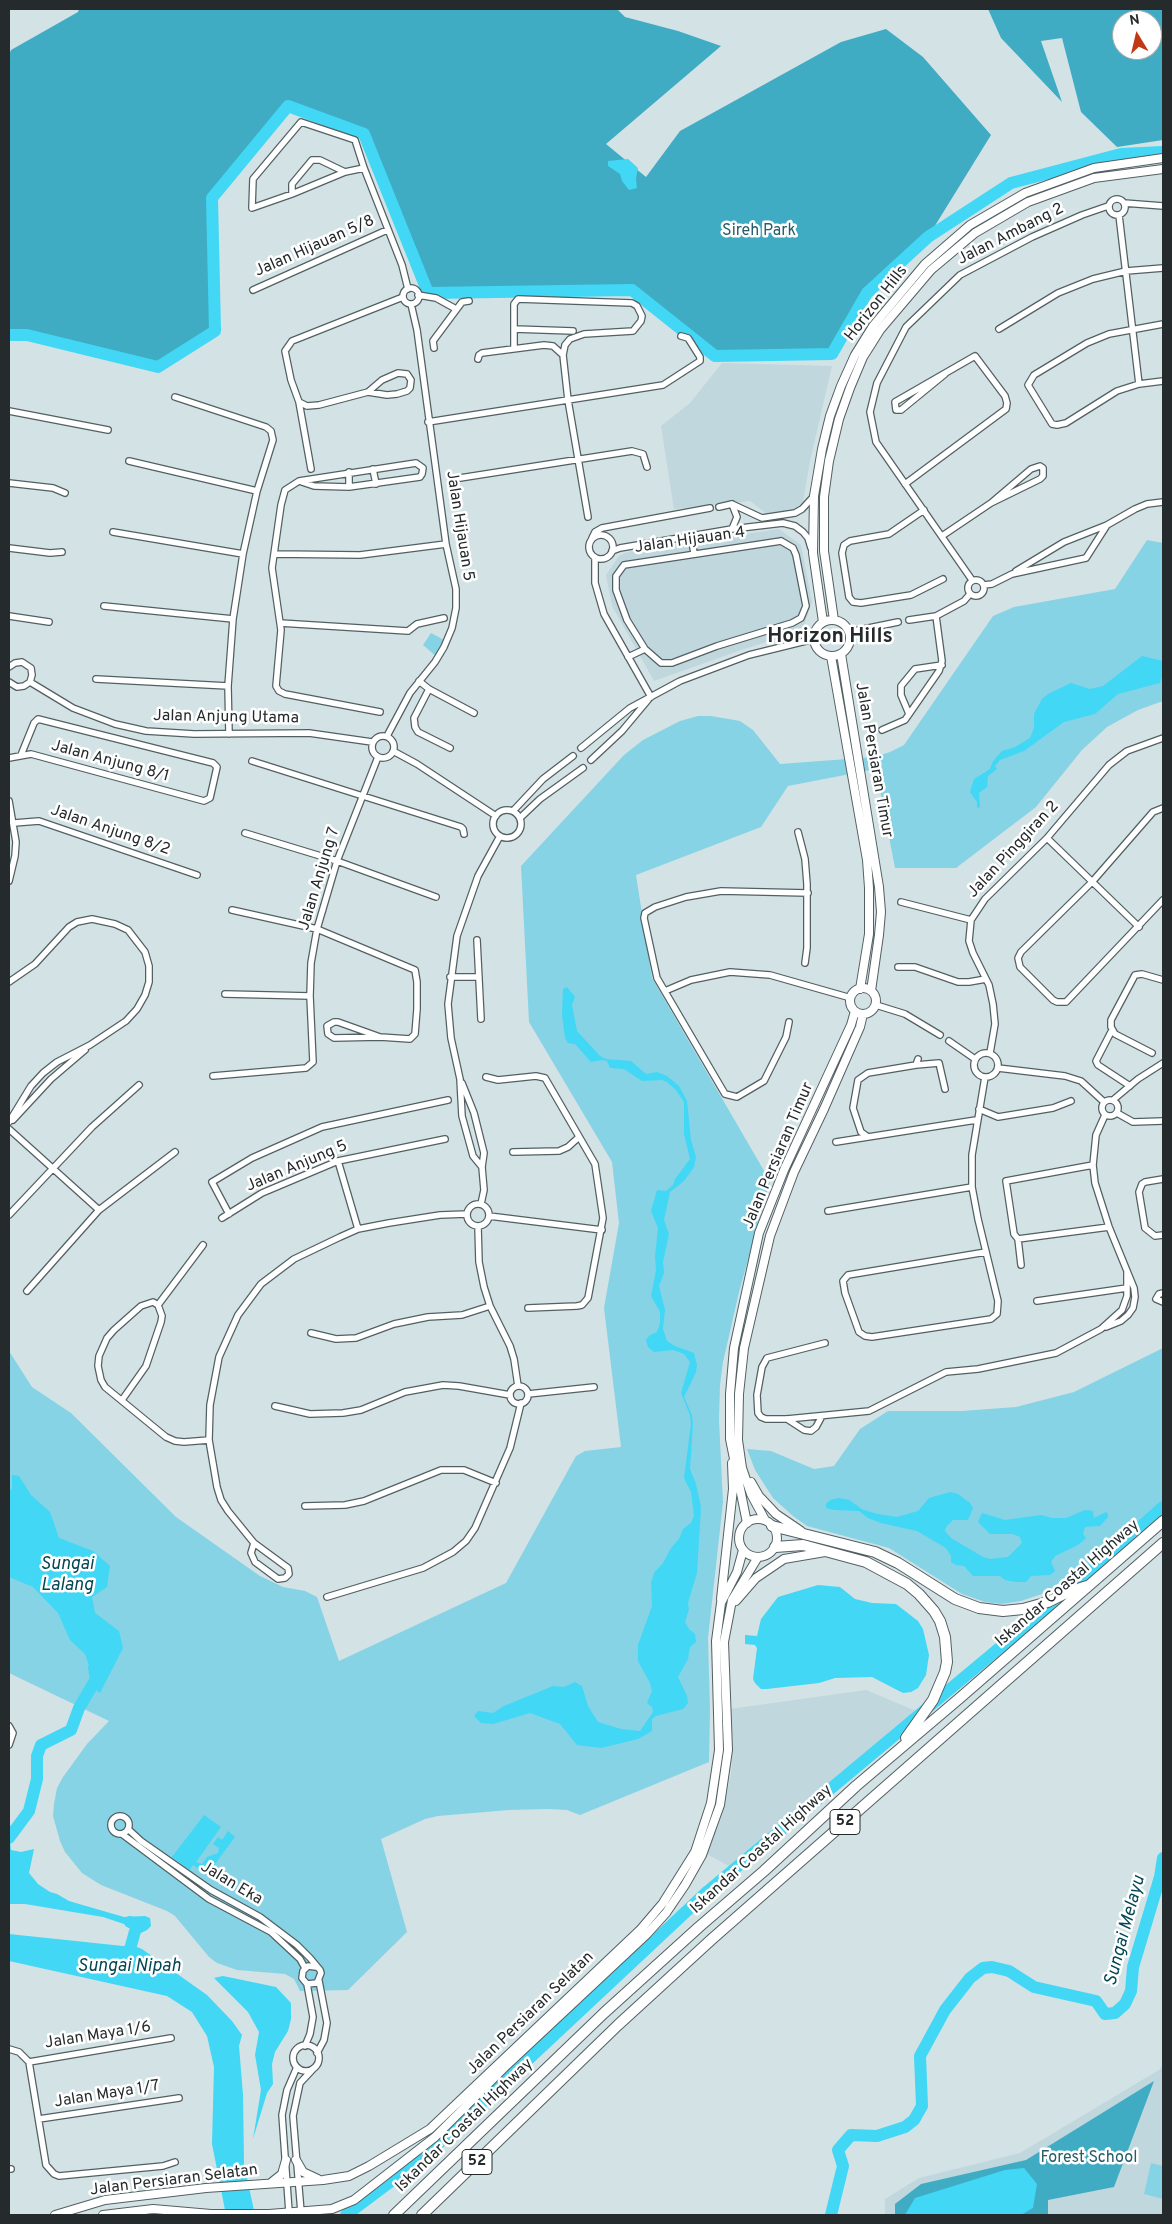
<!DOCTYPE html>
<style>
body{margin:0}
#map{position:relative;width:1172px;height:2224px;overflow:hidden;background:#d3e2e5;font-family:Overpass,sans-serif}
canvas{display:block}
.frame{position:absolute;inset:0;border:10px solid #252b2c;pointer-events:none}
.north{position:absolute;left:1112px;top:10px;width:50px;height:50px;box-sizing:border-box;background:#fff;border:1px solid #a8aaab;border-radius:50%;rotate:351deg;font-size:14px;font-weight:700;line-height:20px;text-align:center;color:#252b2c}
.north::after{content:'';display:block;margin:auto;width:18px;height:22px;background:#c13814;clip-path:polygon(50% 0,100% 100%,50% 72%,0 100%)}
</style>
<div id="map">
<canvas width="1172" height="2224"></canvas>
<div class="frame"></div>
<div class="north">N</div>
</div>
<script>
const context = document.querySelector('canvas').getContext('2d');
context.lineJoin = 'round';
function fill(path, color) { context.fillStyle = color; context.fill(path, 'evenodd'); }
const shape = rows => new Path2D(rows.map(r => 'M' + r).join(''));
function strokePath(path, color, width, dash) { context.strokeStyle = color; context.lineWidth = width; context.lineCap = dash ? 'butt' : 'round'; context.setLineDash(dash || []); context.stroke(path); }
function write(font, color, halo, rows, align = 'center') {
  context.font = font + ' Overpass,sans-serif'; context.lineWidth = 5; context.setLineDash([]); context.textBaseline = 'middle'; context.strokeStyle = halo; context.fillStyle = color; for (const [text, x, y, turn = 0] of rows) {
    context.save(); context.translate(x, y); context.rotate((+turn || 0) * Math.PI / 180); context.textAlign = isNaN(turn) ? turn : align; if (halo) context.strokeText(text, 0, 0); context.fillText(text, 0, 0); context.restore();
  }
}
fill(shape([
 [722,363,832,366,810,461,803,502,793,510,767,514,750,501,674,509,661,426,690,403],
 [779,529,801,545,812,602,802,631,741,650,654,681,612,606,606,575,619,556,628,552],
 [866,1690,921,1713,734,1869,707,1854,722,1816,731,1774,733,1744,730,1709],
 [1163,2065,1163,2215,885,2215,885,2199,919,2178,1020,2153,1159,2070]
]), '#c0d7dd');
fill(shape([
 [1147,540,1163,543,1163,701,1138,710,1107,727,1082,750,1036,807,956,868,895,868,876,769,788,786,761,827,636,875,652,978,770,1181,739,1292,723,1362,720,1385,719,1420,723,1502,708,1638,710,1709,709,1762,580,1815,567,1810,548,1809,509,1810,438,1816,425,1819,381,1839,407,1932,348,1990,300,1991,294,1979,285,1974,237,1970,217,1963,209,1957,175,1916,167,1911,101,1885,82,1873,65,1852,60,1841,53,1816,54,1804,57,1788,63,1777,87,1744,109,1721,9,1673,9,1351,32,1387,71,1413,176,1517,260,1576,283,1587,305,1591,317,1597,339,1661,506,1583,576,1456,585,1451,621,1447,604,1308,619,1223,612,1162,529,1022,521,866,624,755,643,740,680,721,698,716,711,716,740,721,753,730,780,764,875,757,890,752,904,745,993,616,1014,607,1115,589],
 [431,633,444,640,437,657,423,645],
 [1163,1348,1163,1502,1084,1571,1048,1592,1021,1601,1002,1604,985,1602,962,1594,889,1548,807,1526,793,1516,773,1498,755,1470,747,1449,771,1451,814,1469,834,1466,860,1429,888,1411,962,1411,1016,1407,1074,1392],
 [1151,2163,1163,2166,1163,2199,1144,2194]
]), '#86d3e6');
fill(shape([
 [79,9,617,9,625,17,678,31,721,46,606,144,646,177,680,131,841,42,886,29,923,57,991,135,928,237,867,293,832,354,715,356,632,290,428,293,364,134,288,106,212,198,215,331,158,367,27,335,9,335,9,55,11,50,78,12],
 [988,9,1163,9,1163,140,1117,147,1081,112,1062,38,1041,41,1062,102,1001,38],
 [1122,20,1152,20,1152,50,1122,50],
 [1154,2081,1114,2187,1048,2200,1048,2215,895,2215,895,2204,921,2184,1026,2160]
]), '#3facc4');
fill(shape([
 [628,159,638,168,636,178,637,188,629,190,622,181,620,174,608,166,608,161],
 [1142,656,1163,661,1163,678,1161,679,1160,683,1118,694,1095,714,1064,722,1024,751,1000,760,995,766,997,769,988,776,987,787,979,793,980,807,977,808,977,802,970,792,974,779,990,769,993,761,1002,751,1015,747,1030,738,1034,728,1034,714,1042,699,1048,694,1071,683,1090,689,1103,686],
 [567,987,575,997,572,1005,577,1031,600,1056,606,1059,631,1061,646,1074,657,1072,667,1076,679,1086,687,1101,691,1140,696,1157,694,1167,684,1181,670,1192,664,1220,669,1234,663,1262,664,1273,659,1286,665,1310,663,1329,667,1341,675,1346,694,1353,697,1365,696,1372,684,1397,692,1415,693,1424,690,1469,696,1484,701,1507,697,1573,688,1603,689,1609,685,1622,689,1629,695,1634,696,1642,690,1647,688,1659,678,1677,687,1696,688,1703,683,1709,656,1716,652,1719,652,1731,638,1739,601,1748,577,1745,560,1724,530,1713,493,1724,481,1723,474,1716,478,1711,493,1713,504,1706,553,1686,564,1687,575,1682,582,1686,588,1706,598,1722,621,1729,640,1731,653,1712,652,1707,647,1703,652,1691,650,1683,638,1661,638,1645,652,1606,651,1583,654,1573,663,1563,671,1548,679,1539,683,1529,691,1523,694,1516,691,1492,684,1478,691,1424,690,1415,681,1393,690,1362,684,1354,673,1350,654,1352,648,1347,646,1340,650,1335,657,1332,660,1323,660,1312,651,1296,656,1270,655,1257,658,1228,651,1211,657,1190,666,1191,673,1185,675,1179,690,1159,684,1134,684,1102,676,1090,667,1082,662,1080,642,1081,624,1069,610,1068,607,1061,602,1060,591,1062,575,1044,568,1043,565,1038,562,1015,563,989],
 [12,1475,19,1476,31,1495,50,1512,59,1538,93,1551,110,1566,107,1587,92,1597,95,1613,119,1631,123,1648,100,1693,93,1688,92,1674,85,1654,70,1640,58,1613,33,1587,9,1577,9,1491,12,1489],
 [950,1492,958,1494,970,1503,973,1508,968,1520,953,1520,946,1527,945,1531,951,1538,983,1557,990,1559,1008,1557,1022,1543,1020,1537,1013,1534,990,1534,978,1522,982,1513,1005,1520,1041,1515,1052,1518,1066,1518,1085,1510,1093,1511,1094,1518,1106,1512,1108,1514,1108,1517,1100,1526,1085,1527,1083,1534,1086,1538,1078,1545,1055,1556,1051,1562,1055,1571,1050,1575,1031,1576,1026,1582,1016,1582,1005,1580,1000,1576,973,1576,964,1566,956,1565,951,1562,951,1556,946,1548,917,1531,881,1523,868,1518,859,1511,834,1510,826,1508,826,1504,830,1500,839,1498,849,1500,866,1512,897,1517,918,1511,929,1498],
 [818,1585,840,1587,855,1599,872,1603,896,1604,918,1621,923,1629,929,1655,926,1675,918,1688,911,1692,903,1693,872,1677,835,1678,819,1683,767,1689,761,1689,755,1683,753,1679,757,1648,755,1645,745,1644,745,1635,757,1636,761,1619,778,1597],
 [31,1802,31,1816,10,1842,11,1850,21,1852,34,1849,29,1873,38,1884,50,1892,57,1894,69,1901,86,1906,124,1917,145,1916,150,1918,151,1926,147,1930,139,1934,132,1932,130,1926,103,1917,25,1904,9,1904,9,1827,18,1820],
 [204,1815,221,1827,196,1862,202,1864,207,1857,218,1853,219,1848,213,1844,218,1837,222,1840,228,1831,235,1837,207,1875,193,1865,190,1870,172,1857],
 [9,1934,123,1946,132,1945,142,1949,207,1995,232,2021,242,2035,239,2046,243,2095,244,2164,255,2215,226,2215,212,2144,214,2067,207,2036,192,2012,167,1996,9,1961],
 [223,1976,276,1987,291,2003,291,2019,288,2031,275,2052,272,2064,273,2084,267,2093,253,2139,261,2090,255,2055,259,2032,248,2012,214,1978],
 [1024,2168,1037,2184,1033,2208,1021,2215,905,2215,915,2198,1005,2170]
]), '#41d7f5');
strokePath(shape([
 [864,1511,874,1514]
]), '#41d7f5', 2);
strokePath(shape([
 [9,335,27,335,158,367,215,331,212,198,288,106,364,134,428,293,632,290,715,356,832,354,867,293,928,237,1011,183,1121,154,1163,152],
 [9,1838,29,1811,37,1779,37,1756,41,1745,71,1730,79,1708,96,1679,94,1668],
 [127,1960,137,1924,130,1922],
 [346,2215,426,2155,708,1891,1082,1579,1163,1507],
 [831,2215,843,2166,838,2150,851,2135,877,2136,905,2127,914,2120,922,2106,920,2056,945,2010,970,1978,983,1968,992,1967,1009,1971,1034,1987,1096,2001,1105,2014,1115,2013,1125,2004,1131,1991,1133,1967,1160,1877,1163,1858]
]), '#41d7f5', 12);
const street = shape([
 [364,168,355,140,301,122,253,179,252,208,292,194,345,172,364,168,402,265,408,289],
 [292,194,292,184,312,160,320,160,345,172],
 '1109 207a8 8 0 1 1 16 0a8 8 0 1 1-16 0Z',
 [1124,203,1163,206],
 [1119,215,1139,384],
 '403 296a8 8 0 1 1 16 0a8 8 0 1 1-16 0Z',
 [253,290,387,230],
 [418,295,436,298,456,309],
 [1163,324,1109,334,1087,343,1034,375,1028,385,1052,424,1057,425,1066,423,1117,391,1139,384,1163,381],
 [514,329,514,304,518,299,632,303,637,306,642,316,641,321,633,331,584,334,570,339,565,345,563,355],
 [999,329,1058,293,1093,279,1126,271,1163,268],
 [434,348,433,341,462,302,469,301],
 [514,348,514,329,573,331],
 [478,359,479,355,482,353,544,345,553,346,563,355,568,400,588,517],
 [368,392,387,395,397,394,407,391,410,388,411,380,407,374,398,373,382,380,368,392,319,405,307,406,299,402,291,380,285,351,292,341,403,297],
 [175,397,266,427,271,431,273,440,257,491,243,554,233,619,228,686,229,734],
 [299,402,311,469],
 [9,411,108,430],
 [428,422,663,385,700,361,700,357,688,338,681,336],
 [129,461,257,491],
 [373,469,376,484],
 [349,472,349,487],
 [460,478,632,451,643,454,647,467],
 [299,481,314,486,349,487,420,477,422,474,423,468,416,463,299,481,285,490,281,505,272,568,281,630,276,686,279,691,285,694,380,712],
 [9,483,53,488,65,493],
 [905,484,1006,409,1007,403,1005,396,975,356,895,402,896,410,901,410,945,374],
 [732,504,737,517,732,529],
 [719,507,732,504,762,518,795,513,802,509,814,496],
 [924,510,889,534,850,541,844,545,842,553,849,597,853,602,861,603,911,595,943,579],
 [113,532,243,554],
 '589 547a12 12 0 1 1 24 0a12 12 0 1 1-24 0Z',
 [691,536,694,553],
 [942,536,991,503,1031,469,1040,466,1043,468,1043,476,1040,479,991,503],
 [592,538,595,532,602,528,710,508],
 [781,541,793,548,796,555,806,606,801,618,792,623,717,646,672,663,661,663,645,649,627,620,616,590,616,576,624,565,781,541],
 [9,548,50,553,62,552],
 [612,551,620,548,732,529,783,523,795,526,803,532,808,538,811,548],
 [274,554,360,555,446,544],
 [595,558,595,583,604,614,651,697],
 [1016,571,1064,542,1107,525],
 '968 588a8 8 0 1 1 16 0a8 8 0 1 1-16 0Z',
 [972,580,876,442,870,412,877,383,906,327,960,275,1032,237,1082,215,1108,206],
 [984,585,992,584,1012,574,1086,558,1107,525,1135,509,1147,504,1163,502],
 [104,606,233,619],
 [9,616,49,622],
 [909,620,936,616,964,601,970,594],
 [280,623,408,631,417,624,444,618],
 [849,632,898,622],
 [628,657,645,649],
 [9,667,15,663,22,662,31,668,32,675,30,682,24,686,17,687,9,682],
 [96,679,228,686],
 [419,681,429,689,474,713],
 [30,682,73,708,115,724,146,731,194,734,309,733,372,742],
 [429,689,414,718,415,727,418,732,450,748],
 [909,714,901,695,901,686,915,669,942,665],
 [882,730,905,720,939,671,942,661,936,616],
 '372 747a11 11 0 1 1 22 0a11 11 0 1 1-22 0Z',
 [387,736,410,693,435,662,444,647,452,628,456,608,456,589,446,544,417,330,411,304],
 [581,748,630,708,680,681,749,655,814,639],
 [393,751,417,764,496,816],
 [9,758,31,754,204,801,210,798,217,767,213,763,38,719,34,723,21,755],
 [591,760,622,731,648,700],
 [252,761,461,827,463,829,464,834],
 [9,801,16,842,15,856,9,881],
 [1163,808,1153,812,1092,882,1021,952,1018,958,1020,967,1053,1000,1057,1002,1066,1002,1163,900],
 '493 824a14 14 0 1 1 28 0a14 14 0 1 1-28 0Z',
 [513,811,543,779,573,756],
 [520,818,540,799,583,768],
 [14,823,39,821,197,875],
 [798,832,805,859,807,884,807,948,805,963],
 [245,833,337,861,436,897],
 [1047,838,1139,927],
 [901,902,971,920],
 [232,910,317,929,415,970,417,982,417,1009,415,1034,410,1039,380,1037,334,1038,328,1034,327,1026,334,1022,338,1022,380,1037],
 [477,940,481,1019],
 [898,967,915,967,958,982,969,982,986,979],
 [450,977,479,977],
 [9,982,35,964,69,927,77,922,92,919,115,924,128,930,145,952,149,966,149,982,145,995,137,1009,126,1021,90,1045,57,1062,43,1073,31,1086,9,1122],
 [665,991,691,980,730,972,770,975,851,998],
 [225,994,310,996],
 [876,1005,905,1014,940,1035],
 [789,1022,786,1037,764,1081,737,1097,725,1094,657,978,644,918,645,913,655,907,686,897,721,891,808,893],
 [1112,1030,1096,1061,1098,1065,1130,1086],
 [949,1041,975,1059],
 '974 1065a12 12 0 1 1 24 0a12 12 0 1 1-24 0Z',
 [990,1053,995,1024,993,1004,989,985,973,953,969,941,971,920,985,899,1047,838,1109,765,1127,751,1163,738],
 [1152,1053,1115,1034,1111,1027,1111,1020,1135,975,1142,974,1163,980],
 [918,1059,916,1065,868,1073,858,1080,853,1108,861,1132,868,1137,976,1120],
 [916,1065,939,1063,945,1089],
 [998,1068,1065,1076,1081,1081,1104,1102],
 [213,1076,306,1068,313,1062,310,996,311,963,317,929,337,861,378,757],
 [486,1077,498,1080,536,1076,545,1078,595,1164,603,1218,588,1298,582,1305,577,1306,528,1308],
 [985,1077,972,1155,972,1187,978,1219,998,1301,997,1314,991,1319,872,1337,865,1336,859,1332,845,1293,843,1281,848,1275,986,1252],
 [462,1083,474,1113,484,1153,482,1167,484,1190,481,1204],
 '1102 1108a8 8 0 1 1 16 0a8 8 0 1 1-16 0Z',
 [1113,1100,1138,1079,1163,1063],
 [979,1109,998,1117,1053,1108,1071,1101],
 [1117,1113,1133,1122,1163,1121],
 [1105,1115,1096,1135,1093,1165,1095,1183,1109,1227,1134,1288,1135,1297,1133,1308,1128,1315,1121,1321,1106,1327],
 [13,1120,51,1079,85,1050],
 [9,1129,99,1210],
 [836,1142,868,1137],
 [513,1152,559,1151,568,1147,579,1137],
 [338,1161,358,1229],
 [482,1167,473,1156,462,1116,460,1079,451,1038,448,1004,457,936,478,876,500,836],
 [1163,1179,1145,1182,1142,1184,1139,1192,1145,1228,1155,1236,1163,1235],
 '467 1215a11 11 0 1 1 22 0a11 11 0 1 1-22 0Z',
 [828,1211,972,1187],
 [229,1214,212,1182,252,1158,322,1127,448,1100],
 [9,1215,92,1127,139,1085],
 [489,1216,602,1230],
 [222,1218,262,1193,338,1161,445,1139],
 [478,1227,479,1262,484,1287,490,1306,510,1346,514,1359,518,1386],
 [1018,1239,1109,1227],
 [1021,1265,1018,1239,1014,1234,1006,1181,1093,1165],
 [27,1291,99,1210,175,1152],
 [1163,1293,1159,1294,1156,1299,1163,1302],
 [1037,1301,1127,1288],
 [158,1305,153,1302,141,1306,114,1330,107,1338,99,1356,98,1366,101,1380,105,1387,166,1437,175,1441,184,1442,209,1440],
 [158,1305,203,1245],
 [311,1333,336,1339,356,1338,394,1324,428,1317,462,1315,490,1306],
 [825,1343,767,1358,762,1367,757,1395,758,1413,761,1417,766,1419,787,1419,869,1411,946,1372,978,1369,1056,1353,1101,1329,1122,1310,1127,1296,1127,1273],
 '510 1395a9 9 0 1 1 18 0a9 9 0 1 1-18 0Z',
 [528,1394,594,1387],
 [122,1400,146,1366,161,1322,162,1316,158,1305],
 [275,1406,310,1414,343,1413,361,1410,405,1392,443,1385,459,1386,510,1395],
 [787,1419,804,1430,811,1431,816,1427,822,1416],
 [305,1506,345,1505,364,1501,441,1470,464,1470,496,1483],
 [254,1543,251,1553,255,1562,278,1579,285,1578,289,1574,288,1568,254,1543,228,1511,221,1500,217,1487,209,1440,210,1405,219,1357,238,1315,261,1284,294,1259,340,1237,358,1229,389,1223,440,1215,467,1214],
 [327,1597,423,1568,453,1552,466,1541,475,1528,510,1448,521,1403],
 [9,1726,13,1733,9,1745],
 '111 1825a9 9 0 1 1 18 0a9 9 0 1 1-18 0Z',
 [128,1829,141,1841,211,1890,260,1917,297,1945,310,1958,320,1970,321,1973,317,1983,307,1984,302,1978,303,1971,308,1966,316,1967],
 [122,1834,209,1899,271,1932,300,1959,305,1968],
 '293 2058a13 13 0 1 1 26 0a13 13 0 1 1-26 0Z',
 [305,2046,310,2034,313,2017,307,1984],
 [9,2049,19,2052,29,2062,46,2165,54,2174,59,2176,163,2166,175,2162],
 [317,2053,324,2040,327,2023,319,1981],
 [29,2062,171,2038],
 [39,2119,179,2098],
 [9,2169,11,2169],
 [289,2212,282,2115,287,2090,297,2067],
 [301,2212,293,2116,300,2083,314,2068]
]);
const secondary = shape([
 [834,620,824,551,824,497,829,461,839,419,850,388,863,357,880,330,931,270,975,233,1028,202,1094,178,1163,169],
 '814 638a18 18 0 1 1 36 0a18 18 0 1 1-36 0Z',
 [823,622,813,553,814,496,822,449,830,416,841,386,855,355,873,326,925,264,970,225,1025,193,1094,168,1163,158],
 [841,654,879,887,881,912,879,935,871,991],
 [831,656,867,860,869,888,869,934,860,989],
 '850 1001a13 13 0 1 1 26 0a13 13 0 1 1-26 0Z',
 [751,1482,759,1496,776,1514,801,1531],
 '739 1538a19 19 0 1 1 38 0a19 19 0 1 1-38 0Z',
 [765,1520,751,1494,742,1468,738,1440,739,1394,744,1348,770,1236,794,1172,824,1109,860,1027,863,1014],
 [747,1523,730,1439,730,1394,734,1348,759,1233,784,1170,851,1025,855,1011],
 [721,1599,733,1489,732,1463],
 [736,1601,756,1578,784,1559,825,1552],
 [296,2160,303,2172,318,2179],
 [272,2182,282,2174,286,2160],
 [55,2215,105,2200,206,2188,323,2180,349,2176,369,2166,430,2129,640,1930,663,1903,695,1852,711,1803,719,1750,716,1641,721,1603,737,1572,743,1550],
 [103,2215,153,2209,211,2214,269,2214,332,2209,354,2200,435,2137,507,2065,647,1934,666,1913,685,1885,702,1855,720,1805,728,1750,724,1642,732,1600,758,1557]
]);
const highway = shape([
 [772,1526,875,1552,898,1563,955,1599,979,1608,1003,1611,1023,1609,1048,1602,1068,1592,1087,1586],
 [775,1547,803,1545,866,1562,907,1584,919,1594,934,1611,940,1621,945,1637,947,1662,945,1672,933,1700,906,1738],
 [394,2215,604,2013,699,1927,764,1871,856,1786,961,1697,1163,1521],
 [422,2215,618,2025,712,1939,1163,1543]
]);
strokePath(street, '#536063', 8);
strokePath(secondary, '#536063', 10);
strokePath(highway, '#536063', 12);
strokePath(street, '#fff', 5.5);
strokePath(secondary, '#fff', 8);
strokePath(highway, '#fff', 10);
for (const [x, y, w] of [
 [845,1822,30],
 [477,2162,30]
]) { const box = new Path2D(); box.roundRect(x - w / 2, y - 12.5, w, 25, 4); context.fillStyle = '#fff'; context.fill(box); strokePath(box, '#252b2c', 1); }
write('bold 15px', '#252b2c', null, [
 ["52",845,1822],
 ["52",477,2162]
]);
write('16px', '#225d69', '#fff', [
 ["Sireh Park",759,232],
 ["Forest School",1089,2159]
]);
write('16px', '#252b2c', '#fff', [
 ["Jalan Ambang 2",1011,235,-27],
 ["Jalan Hijauan 5/8",315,247,-24],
 ["Horizon Hills",877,304,-52],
 ["Jalan Hijauan 5",459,526,81],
 ["Jalan Hijauan 4",690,541,-8],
 ["Jalan Anjung Utama",226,718,1],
 ["Jalan Persiaran Timur",873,760,80],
 ["Jalan Anjung 8/1",110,762,15],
 ["Jalan Anjung 8/2",110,831,19],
 ["Jalan Pinggiran 2",1014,850,-47],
 ["Jalan Anjung 7",320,879,-73],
 ["Jalan Persiaran Timur",779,1156,-67],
 ["Jalan Anjung 5",297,1167,-23],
 ["Iskandar Coastal Highway",1068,1584,-41],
 ["Iskandar Coastal Highway",762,1850,-42],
 ["Jalan Eka",231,1884,31],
 ["Jalan Persiaran Selatan",531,2014,-44],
 ["Jalan Maya 1/6",98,2036,-9],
 ["Jalan Maya 1/7",107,2095,-9],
 ["Iskandar Coastal Highway",465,2126,-44],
 ["Jalan Persiaran Selatan",174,2181,-7]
]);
write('italic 18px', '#024753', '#fff', [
 ["Sungai",67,1565],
 ["Lalang",67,1586],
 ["Sungai Melayu",1126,1931,-75],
 ["Sungai Nipah",129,1967]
]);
write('bold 21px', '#252b2c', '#fff', [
 ["Horizon Hills",830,638]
]);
</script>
